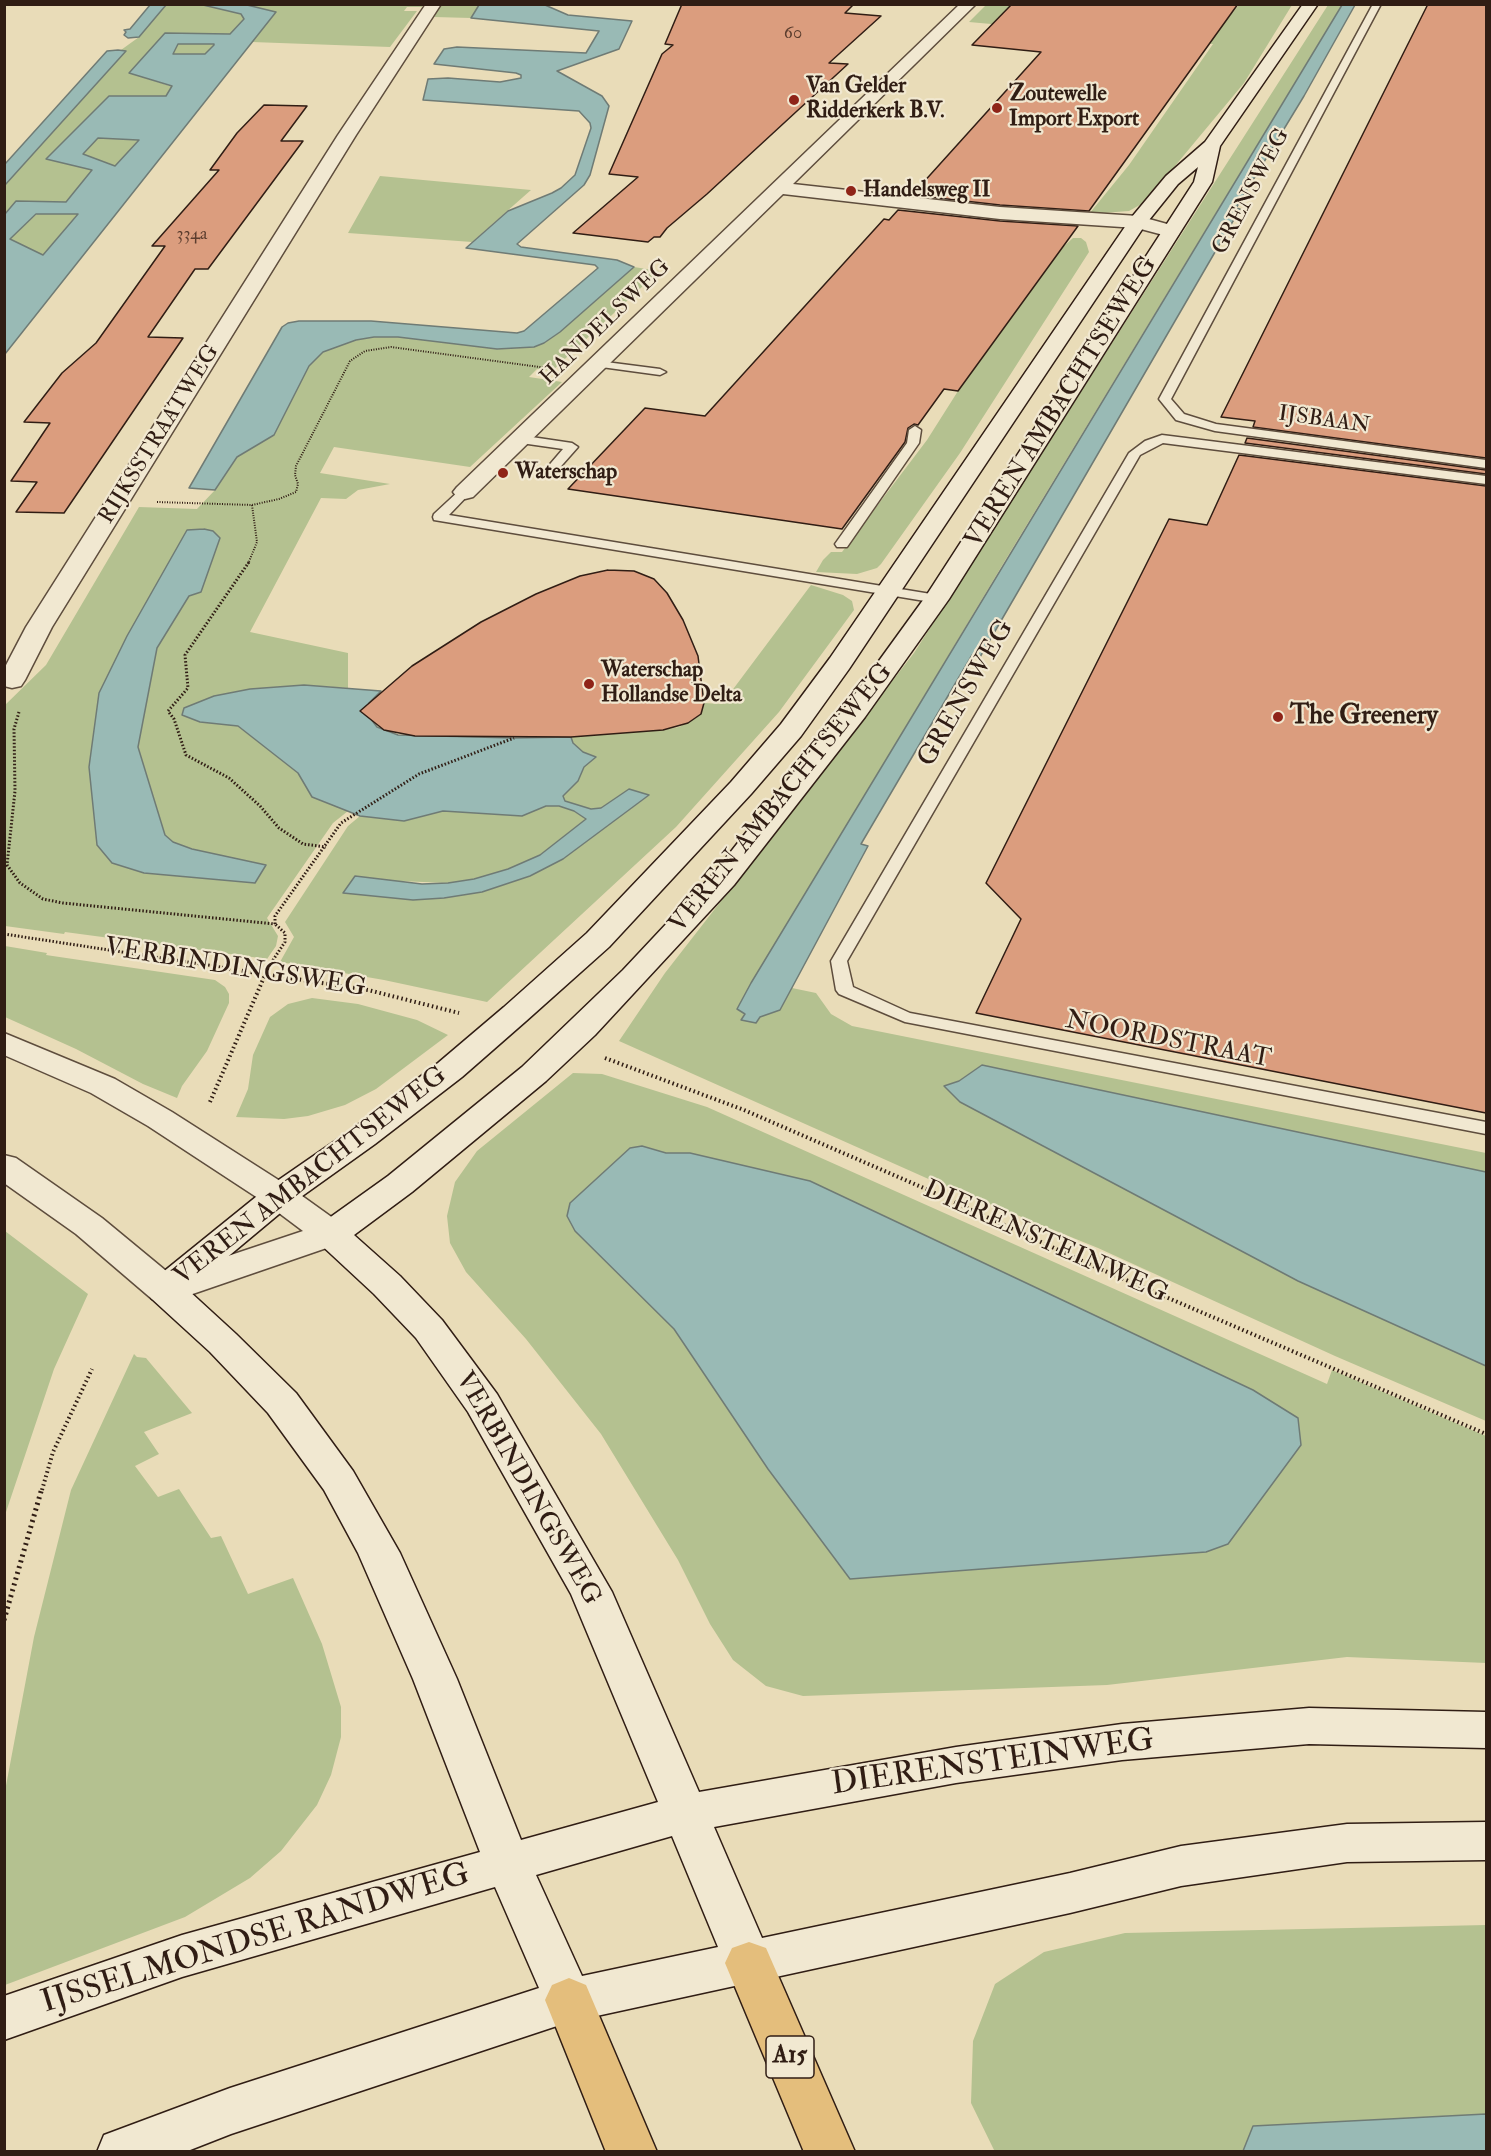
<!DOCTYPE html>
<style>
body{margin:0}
#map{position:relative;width:1491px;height:2156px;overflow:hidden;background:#e9dcb8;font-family:"IM FELL Double Pica",serif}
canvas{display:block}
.frame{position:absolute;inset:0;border:6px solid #301d14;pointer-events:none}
</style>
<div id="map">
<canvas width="1491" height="2156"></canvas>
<div class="frame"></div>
</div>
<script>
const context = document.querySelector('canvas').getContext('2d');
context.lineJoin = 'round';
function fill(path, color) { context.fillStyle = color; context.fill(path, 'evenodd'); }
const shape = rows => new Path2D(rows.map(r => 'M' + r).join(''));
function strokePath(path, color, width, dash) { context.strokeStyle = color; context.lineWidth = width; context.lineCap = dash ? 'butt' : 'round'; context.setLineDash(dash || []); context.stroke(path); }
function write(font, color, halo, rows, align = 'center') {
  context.font = font + ' "IM FELL Double Pica",serif'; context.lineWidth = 4.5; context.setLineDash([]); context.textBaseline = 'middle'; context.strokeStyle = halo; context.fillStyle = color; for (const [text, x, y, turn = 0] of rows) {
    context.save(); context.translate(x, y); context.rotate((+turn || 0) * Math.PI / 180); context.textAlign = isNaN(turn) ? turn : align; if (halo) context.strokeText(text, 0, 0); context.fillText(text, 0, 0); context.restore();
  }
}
fill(shape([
 [422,4,422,7,407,7,404,11,417,11,390,47,252,42,247,5],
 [166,5,203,5,241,14,244,19,230,34,165,33,130,73,173,87,166,96,122,96,47,158,92,170,66,202,16,201,5,214,5,185,125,52,121,50,139,37],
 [441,5,479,5,471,18,434,17],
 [986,5,1074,5,1228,18,1239,5,1292,5,1244,83,1145,202,1129,211,1089,214,1129,165,1213,44,969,22],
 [1328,5,1342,5,1006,559,737,1009,745,1014,742,1019,760,1017,780,1010,792,988,816,993,831,1014,852,1026,1486,1153,1486,1172,982,1065,959,1081,945,1087,960,1102,1298,1281,1486,1366,1486,1421,1335,1356,1098,1248,933,1181,619,1041,665,973,914,653],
 [178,44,215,44,205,54,172,54],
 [98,138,139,140,115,166,82,154],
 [380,176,531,190,472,242,348,233],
 [78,213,43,255,10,239,37,214],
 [1073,238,1081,238,1086,242,1089,252,960,453,881,564,877,568,857,574,816,572,823,560,831,552,842,552,927,440,958,391,1063,247],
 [634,267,659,271,552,371,537,369,529,377,562,382,470,467,334,447,320,473,390,484,358,490,346,499,321,498,250,632,348,653,348,688,303,685,250,689,214,696,182,715,200,722,238,726,299,773,312,797,348,811,333,823,267,918,278,936,276,946,267,959,65,932,64,934,5,926,4,706,46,665,139,507,197,509,215,490,237,457,274,435,309,365,323,352,356,340,374,337,398,337,497,349,534,347,544,343,560,332],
 [219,538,189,596,157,648,138,747,165,835,173,842,192,849,265,865,255,883,144,873,112,863,127,636],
 [811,585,843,595,852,601,854,610,779,712,676,827,487,1002,384,980,280,962,294,937,285,922,348,826,360,816,404,821,443,811,522,816,546,806,559,806,574,811,586,819,540,855,508,869,474,879,448,883,398,881,344,893,413,900,444,898,482,892,530,876,563,859,648,796,629,789,601,808,591,809,565,801,563,796,578,781,584,767,595,757,583,752,573,743,571,737,663,730,679,727,696,718,701,714,704,703,722,704],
 [5,946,47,953,46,955,215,980,225,987,229,994,229,1003,207,1051,182,1086,177,1098,143,1084,76,1049,5,1017],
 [312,998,358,1004,417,1020,448,1035,376,1089,345,1105,308,1116,284,1119,236,1117,248,1089,253,1055,270,1017,288,1004],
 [573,1073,602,1074,707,1107,1327,1384,1332,1370,1486,1436,1486,1663,1347,1657,1107,1685,803,1696,766,1686,733,1660,710,1624,678,1560,601,1434,526,1339,466,1272,450,1243,447,1216,455,1182,477,1151],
 [642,1146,666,1153,690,1153,810,1181,1253,1390,1298,1418,1206,1552,850,1579,768,1469,674,1329,575,1231,570,1203,630,1148],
 [5,1231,88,1294,54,1369,5,1515],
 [134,1354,137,1357,146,1358,192,1413,144,1432,159,1454,135,1466,158,1497,179,1489,211,1538,221,1536,248,1594,293,1578,322,1644,341,1707,341,1737,331,1775,317,1805,281,1851,250,1878,185,1917,5,1985,5,1791,34,1637,71,1490],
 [1486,1925,1486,2114,1253,2126,1243,2151,995,2152,971,2103,973,2041,995,1984,1044,1952,1125,1933]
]), '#b4c190');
const water = shape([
 [150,5,166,5,139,37,128,38,124,35,126,32,124,30,130,29,150,5],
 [203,5,247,5,276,12,5,354,5,214,16,201,66,202,92,170,46,159,109,96,166,96,172,86,129,73,165,33,230,34,244,19,241,14,203,5],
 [178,44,214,44,214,45,205,54,173,54,178,44],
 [98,138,138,140,139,140,115,166,83,154,98,138],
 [36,214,78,214,43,255,10,239,36,214],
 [479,5,545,5,568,15,632,21,619,49,557,71,602,96,609,106,590,175,584,185,517,244,521,247,617,260,634,267,560,332,544,343,534,347,497,349,398,337,374,337,356,340,323,352,309,366,274,435,237,457,215,490,189,488,282,327,288,323,299,321,371,321,517,333,524,331,598,268,595,265,466,248,508,211,552,193,561,188,575,175,591,128,590,123,579,111,423,100,428,79,448,78,500,82,521,78,521,75,516,73,434,64,444,49,457,47,586,53,599,31,471,18,479,5],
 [1342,5,1355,5,1304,96,1236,208,1240,209,980,657,972,655,861,844,868,846,780,1010,760,1017,756,1023,741,1020,745,1014,737,1009,751,983,1342,5],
 [118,50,126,51,5,185,5,164,107,51,118,50],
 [204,529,213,531,220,538,201,592,189,596,157,648,138,747,165,835,173,842,192,849,266,865,255,883,144,873,112,863,97,845,89,767,99,693,127,636,187,530,204,529],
 [304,685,381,691,369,703,367,714,377,727,398,735,514,738,571,737,573,743,583,752,596,757,584,767,578,781,563,796,565,801,591,809,601,808,629,789,649,795,563,859,530,876,482,892,444,898,413,900,343,893,355,876,422,884,448,883,474,879,508,869,540,855,586,819,574,811,559,806,546,806,522,816,443,811,404,821,360,816,312,797,298,773,238,726,200,722,182,715,184,708,214,696,250,689,304,685],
 [982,1065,1486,1172,1486,1366,1298,1281,960,1102,944,1086,959,1081,982,1065],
 [642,1146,666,1153,690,1153,810,1181,1253,1390,1298,1418,1301,1445,1228,1544,1206,1552,850,1579,768,1469,674,1329,575,1231,567,1216,570,1203,630,1148,642,1146],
 [1486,2114,1486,2151,1243,2151,1253,2126,1486,2114]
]);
fill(water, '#99bab5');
strokePath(water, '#6f7b75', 1.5);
const building = shape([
 [682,4,854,4,845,13,881,16,829,63,848,64,707,194,667,228,660,237,654,237,648,242,573,233,638,177,609,174,662,54,673,45,665,44,682,4],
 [1012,4,1238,4,1089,211,1000,205,912,195,1041,52,972,45,1012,4],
 [1428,4,1486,4,1486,458,1253,427,1255,421,1221,417,1428,4],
 [264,105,307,106,281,141,303,141,208,269,195,269,148,337,183,338,64,513,16,512,37,482,11,481,50,423,24,422,62,373,96,343,165,246,152,246,219,170,210,170,237,133,264,105],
 [898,210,1000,221,1078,226,958,391,944,389,918,425,914,424,908,428,905,442,842,529,568,489,645,408,705,416,884,219,889,220,898,210],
 [1247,438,1486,470,1486,474,1245,443,1247,438],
 [1239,455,1486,486,1486,1113,976,1013,1021,919,986,883,1169,519,1207,525,1239,455],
 [608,570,634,571,654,579,667,593,683,620,698,656,704,703,701,714,688,723,663,730,571,737,415,736,384,730,360,711,412,666,481,622,536,594,580,576,608,570]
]);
fill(building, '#db9d7e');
strokePath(building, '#301d14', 1.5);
const service = shape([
 [1373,4,1381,4,1171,399,1184,414,1216,424,1486,460,1486,468,1215,431,1176,420,1159,399,1373,4],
 [598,361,660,369,666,372,660,375,594,366,594,362,598,361],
 [915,426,921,430,919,443,847,547,837,547,835,544,907,443,909,430,915,426],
 [518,435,572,443,578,447,555,473,551,474,545,470,563,449,514,442,512,439,518,435],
 [1162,435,1486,476,1486,484,1163,443,1140,455,847,961,853,987,910,1013,1486,1122,1486,1134,905,1022,839,994,836,990,831,961,1129,453,1145,441,1162,435],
 [465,488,471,492,449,515,937,595,944,599,937,603,434,520,433,517,434,514,461,489,465,488]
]);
const minor = shape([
 [426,4,441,4,356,135,52,627,25,680,21,686,12,688,4,686,4,669,26,627,338,135,426,4],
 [960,4,976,4,793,184,1000,207,1138,216,1178,227,1180,231,1178,235,1171,237,1137,228,1000,219,783,194,473,497,465,499,457,497,453,492,457,487,960,4]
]);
const tertiary = shape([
 [4,1033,115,1079,172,1112,291,1188,344,1226,349,1234,344,1242,178,1299,165,1302,152,1299,76,1234,4,1183,4,1155,16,1158,102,1218,171,1275,303,1231,267,1204,148,1126,91,1093,4,1055,4,1033]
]);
const secondary = shape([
 [1303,4,1318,4,1220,146,1212,182,949,599,865,717,734,885,595,1035,546,1081,412,1192,354,1235,400,1276,442,1320,497,1394,612,1592,699,1792,956,1747,1122,1724,1309,1708,1486,1712,1486,1748,1309,1744,1122,1760,956,1783,714,1827,762,1938,1070,1873,1181,1846,1347,1824,1486,1822,1486,1860,1347,1862,1181,1886,1070,1913,569,2022,231,2134,185,2152,97,2152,104,2135,230,2088,539,1988,495,1887,182,1977,4,2040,4,1996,182,1935,480,1852,413,1679,358,1553,324,1490,268,1413,210,1352,152,1299,147,1290,152,1281,267,1188,351,1130,438,1063,504,1007,587,933,731,782,781,724,830,658,1131,218,1166,176,1205,142,1303,4],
 [1198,167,1194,182,926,596,847,705,714,873,623,970,522,1067,388,1176,318,1226,313,1234,318,1242,374,1294,416,1338,468,1412,571,1594,658,1802,521,1840,457,1679,400,1553,353,1471,296,1393,236,1334,188,1290,291,1204,375,1144,462,1077,526,1021,609,947,751,794,801,736,849,669,1145,225,1178,184,1198,167],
 [672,1836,718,1947,582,1976,536,1875,672,1836]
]);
const motorway = shape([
 [749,1942,766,1948,855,2152,804,2152,725,1963,732,1948,749,1942],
 [569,1978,586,1985,657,2152,606,2152,545,2000,552,1985,569,1978]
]);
strokePath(service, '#5e4d3d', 3);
strokePath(minor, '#5e4d3d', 3);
strokePath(tertiary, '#5e4d3d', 3);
strokePath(secondary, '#301d14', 3);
strokePath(motorway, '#301d14', 3);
strokePath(shape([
 [157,502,252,505,279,499,296,492,298,484,295,475,296,466,350,361,365,351,391,347,547,368],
 [248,564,257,542,252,505]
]), '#301d14', 2, [1, 1.5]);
strokePath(shape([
 [249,562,185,655,188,688,168,711,174,719,186,755,229,778,260,806,279,828,303,844,326,847],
 [19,712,14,729,15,791,7,865,20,883,43,899,63,903,275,924],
 [275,924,275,916,341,823,419,774,514,738],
 [4,934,234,969],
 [267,969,285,942,285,933,275,924]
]), '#301d14', 3, [1.5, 2]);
strokePath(shape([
 [224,968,368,990,459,1013],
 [605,1058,744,1110,926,1189,1091,1265,1486,1434],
 [210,1102,268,968],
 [42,1490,53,1452,92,1369]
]), '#301d14', 4, [1.5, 3]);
strokePath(shape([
 [4,1620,42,1488]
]), '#301d14', 5, [2, 4]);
fill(service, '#f1e8d1');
fill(minor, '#f1e8d1');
fill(tertiary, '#f1e8d1');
fill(secondary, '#f1e8d1');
fill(motorway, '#e4be7c');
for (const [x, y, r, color] of [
 [794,100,6,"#8f2418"],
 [997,108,6,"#8f2418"],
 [851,191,6,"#8f2418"],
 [503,473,6,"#8f2418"],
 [589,684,6,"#8f2418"],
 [1278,717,6,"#8f2418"]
]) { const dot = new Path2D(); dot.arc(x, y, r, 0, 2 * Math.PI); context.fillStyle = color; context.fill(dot); strokePath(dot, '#f1e8d1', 2); }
write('18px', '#5b3d2e', null, [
 ["60",793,34],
 ["334a",192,235]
]);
write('bold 22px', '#301d14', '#f1e8d1', [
 ["Van Gelder",806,87],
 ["Ridderkerk B.V.",806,112],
 ["Zoutewelle",1009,95],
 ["Import Export",1009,120],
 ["Handelsweg II",863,191],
 ["Waterschap",515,473],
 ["Waterschap",601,671],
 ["Hollandse Delta",601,696]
], 'left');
write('22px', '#301d14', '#f1e8d1', [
 ["GRENSWEG",1252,192,-62],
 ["HANDELSWEG",606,323,-44],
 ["IJSBAAN",1324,421,8],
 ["RIJKSSTRAATWEG",160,435,-58]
]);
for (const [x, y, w] of [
 [790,2057,48]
]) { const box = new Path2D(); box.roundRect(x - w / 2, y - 21, w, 42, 4.5); context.fillStyle = '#f1e8d1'; context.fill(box); strokePath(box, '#301d14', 1.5); }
write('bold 24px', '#301d14', null, [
 ["A15",790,2057]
]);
write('26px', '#301d14', '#f1e8d1', [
 ["VEREN AMBACHTSEWEG",1062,403,-58],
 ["GRENSWEG",967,694,-60],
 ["VEREN AMBACHTSEWEG",782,799,-51],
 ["VERBINDINGSWEG",235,969,9],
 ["NOORDSTRAAT",1168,1041,11],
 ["VEREN AMBACHTSEWEG",311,1177,-38],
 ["DIERENSTEINWEG",1045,1243,24],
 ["VERBINDINGSWEG",527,1489,60]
]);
write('bold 26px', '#301d14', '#f1e8d1', [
 ["The Greenery",1290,717]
], 'left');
write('32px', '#301d14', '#f1e8d1', [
 ["DIERENSTEINWEG",993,1764,-8],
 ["IJSSELMONDSE RANDWEG",256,1940,-17]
]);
</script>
